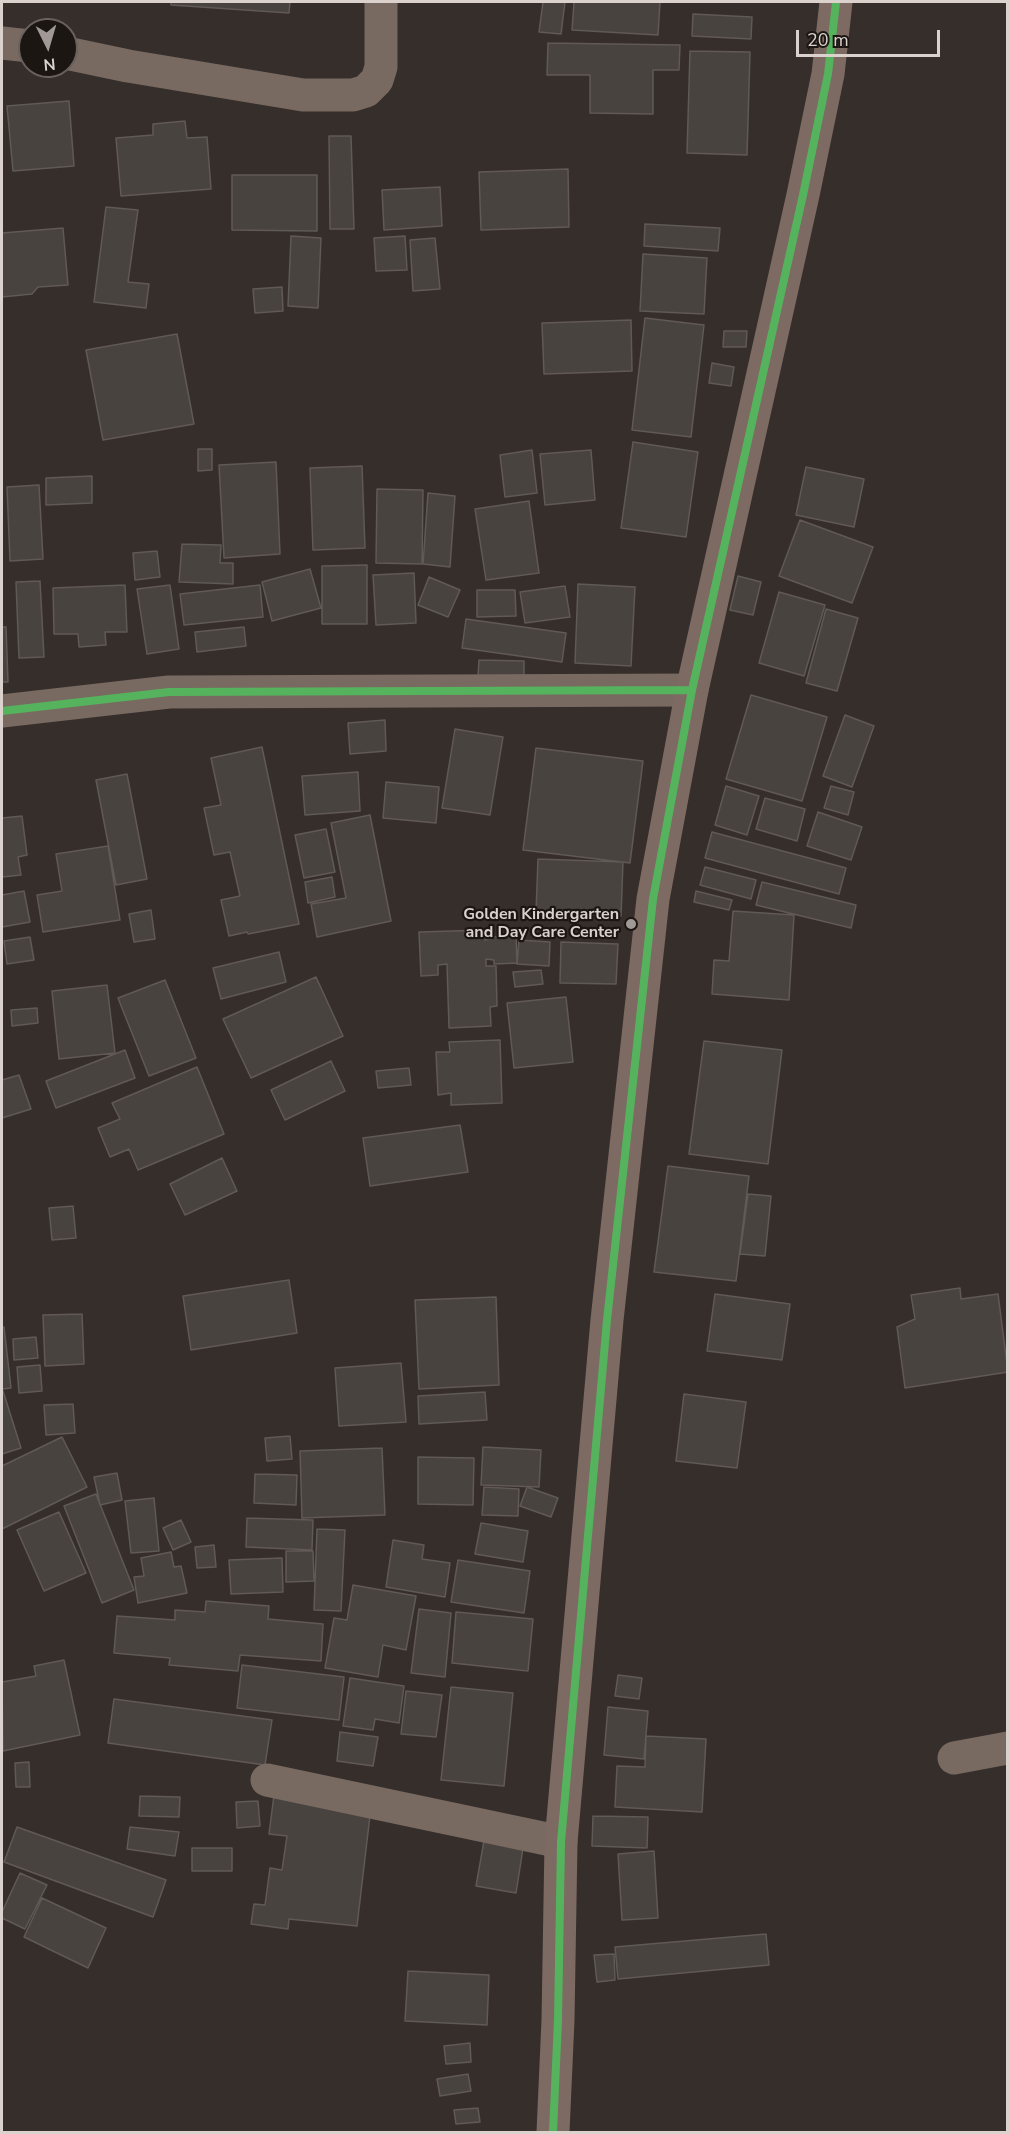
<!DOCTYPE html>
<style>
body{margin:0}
#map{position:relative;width:1009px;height:2134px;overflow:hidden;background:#362e2a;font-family:"Nunito Sans",sans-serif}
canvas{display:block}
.frame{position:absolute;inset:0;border:3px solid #dbd2ce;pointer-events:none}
.north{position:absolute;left:18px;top:18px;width:60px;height:60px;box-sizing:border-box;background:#1c1613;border:2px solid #68615e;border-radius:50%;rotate:175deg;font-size:16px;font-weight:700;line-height:24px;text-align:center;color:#dbd2ce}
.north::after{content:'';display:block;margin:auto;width:21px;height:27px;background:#a19995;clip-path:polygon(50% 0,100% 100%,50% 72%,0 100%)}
.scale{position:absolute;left:796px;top:30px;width:144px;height:27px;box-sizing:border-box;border:3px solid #dbd2ce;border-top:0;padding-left:8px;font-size:18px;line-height:21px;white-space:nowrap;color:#dbd2ce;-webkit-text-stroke:4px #1c1613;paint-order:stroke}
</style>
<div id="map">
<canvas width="1009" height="2134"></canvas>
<div class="frame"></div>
<div class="north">N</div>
<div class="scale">20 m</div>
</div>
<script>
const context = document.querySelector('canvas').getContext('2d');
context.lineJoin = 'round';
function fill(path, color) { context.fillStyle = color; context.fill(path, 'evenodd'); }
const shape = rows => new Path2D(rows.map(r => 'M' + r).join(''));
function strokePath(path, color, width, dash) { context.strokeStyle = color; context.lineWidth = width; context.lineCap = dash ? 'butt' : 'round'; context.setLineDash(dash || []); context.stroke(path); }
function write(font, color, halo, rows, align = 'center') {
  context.font = font + ' "Nunito Sans",sans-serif'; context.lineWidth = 4.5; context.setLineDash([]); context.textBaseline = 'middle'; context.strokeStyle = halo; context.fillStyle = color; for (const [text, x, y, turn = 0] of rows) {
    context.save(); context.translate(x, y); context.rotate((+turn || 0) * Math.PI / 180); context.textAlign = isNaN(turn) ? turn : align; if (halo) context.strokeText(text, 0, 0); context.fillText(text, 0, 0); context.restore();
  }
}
const building = shape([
 [171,2,290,2,289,13,171,5,171,2],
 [543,2,565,2,561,34,539,32,543,2],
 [574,2,660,2,658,35,572,30,574,2],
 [693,14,752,17,751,39,692,36,693,14],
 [548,43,680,45,679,70,653,70,653,114,590,113,590,75,547,75,548,43],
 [690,51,750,52,747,155,687,153,690,51],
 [69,101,74,166,13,171,7,106,69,101],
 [185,121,187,138,207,137,211,189,121,196,116,138,153,135,153,124,185,121],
 [329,136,351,136,354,229,330,229,329,136],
 [568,169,569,227,481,230,479,172,568,169],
 [232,175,317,175,317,231,232,230,232,175],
 [440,187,442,226,384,230,382,190,440,187],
 [106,207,138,210,128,282,149,284,146,308,94,302,106,207],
 [645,224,720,228,718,251,644,246,645,224],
 [63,228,68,285,38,287,32,294,2,297,2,233,63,228],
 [291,236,321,238,318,308,288,306,291,236],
 [405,236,407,270,376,271,374,238,405,236],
 [435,238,440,289,413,291,410,240,435,238],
 [643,254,707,258,704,314,640,311,643,254],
 [282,287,283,311,255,313,253,289,282,287],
 [645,318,704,325,691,437,632,430,645,318],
 [631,320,632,371,544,374,542,323,631,320],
 [724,331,747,331,746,347,723,347,724,331],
 [177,334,194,424,103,440,86,350,177,334],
 [712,363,734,367,731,386,709,383,712,363],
 [633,442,698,452,686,537,621,528,633,442],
 [198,449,212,449,212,470,198,471,198,449],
 [532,450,537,493,505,497,500,455,532,450],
 [591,450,595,500,545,505,540,454,591,450],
 [276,462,280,554,224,558,219,465,276,462],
 [362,466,365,548,313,550,310,468,362,466],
 [806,467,864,479,854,527,796,515,806,467],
 [92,476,92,503,46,505,46,478,92,476],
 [39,485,43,559,10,561,7,487,39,485],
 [377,489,423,490,422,564,376,563,377,489],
 [428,493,455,496,450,567,423,564,428,493],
 [529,501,539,573,486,580,475,509,529,501],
 [800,520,873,547,852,603,779,576,800,520],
 [182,544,221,545,220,563,233,563,233,584,179,582,182,544],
 [157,551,160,577,135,580,133,553,157,551],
 [367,565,367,624,322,624,322,566,367,565],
 [310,569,321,608,272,621,262,582,310,569],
 [414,573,416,623,376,625,373,575,414,573],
 [738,576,761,582,753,615,730,610,738,576],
 [429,577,460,590,448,617,418,605,429,577],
 [40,581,44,657,19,658,16,582,40,581],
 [578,584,635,587,631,666,575,663,578,584],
 [125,585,127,632,105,632,106,645,79,647,78,634,54,634,53,588,125,585],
 [170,585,179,649,147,654,137,589,170,585],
 [260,585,263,617,184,625,180,594,260,585],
 [565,586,570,617,525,623,520,592,565,586],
 [477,590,515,590,516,616,477,617,477,590],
 [779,592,825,605,804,676,759,663,779,592],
 [826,609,858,618,837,691,806,683,826,609],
 [466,619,566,633,562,662,462,648,466,619],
 [2,627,6,627,8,682,2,682,2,627],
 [244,627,246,646,197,652,195,632,244,627],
 [479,660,524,661,524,677,478,676,479,660],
 [751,695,827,717,802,801,726,779,751,695],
 [845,715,874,726,852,787,823,776,845,715],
 [385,720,386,751,350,754,348,723,385,720],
 [455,729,503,737,490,815,442,808,455,729],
 [262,747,299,924,248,934,247,932,229,936,221,900,240,896,230,852,214,855,204,808,221,805,211,758,262,747],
 [536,748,643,761,630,863,523,850,536,748],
 [358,772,360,811,305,815,302,776,358,772],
 [127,774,147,879,116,885,96,780,127,774],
 [386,782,439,787,436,823,383,818,386,782],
 [726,786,759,796,747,835,715,825,726,786],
 [831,786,854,792,848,815,824,808,831,786],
 [765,798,805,809,797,841,756,829,765,798],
 [818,812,862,827,851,860,807,846,818,812],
 [370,815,391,921,317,937,311,904,346,898,331,823,370,815],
 [22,816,27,855,18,857,21,875,2,877,2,818,22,816],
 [326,829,335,872,304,878,295,835,326,829],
 [712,832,846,868,839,894,705,858,712,832],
 [108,846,120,920,43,932,37,895,62,891,56,854,108,846],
 [538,859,623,862,621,916,536,912,538,859],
 [705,867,756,880,751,899,700,885,705,867],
 [332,877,335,897,308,903,305,882,332,877],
 [762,882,856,905,851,928,756,905,762,882],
 [24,891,30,922,2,927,2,895,24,891],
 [696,891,732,900,729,910,694,902,696,891],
 [151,910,155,939,134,942,129,914,151,910],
 [733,911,794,915,789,1000,712,994,714,960,729,961,733,911],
 [484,930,485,940,491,939,491,937,516,935,517,963,494,964,494,960,486,959,486,966,496,966,497,1006,490,1007,491,1026,449,1028,447,964,438,965,438,975,421,976,419,932,484,930],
 [30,937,34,960,7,964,4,941,30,937],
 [519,940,550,942,549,966,517,964,519,940],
 [561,942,618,944,616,984,560,983,561,942],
 [279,952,286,982,221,999,213,968,279,952],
 [541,970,543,984,515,987,513,972,541,970],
 [316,977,343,1036,251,1078,223,1019,316,977],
 [165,980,196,1058,149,1076,118,998,165,980],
 [107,985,115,1053,59,1059,52,991,107,985],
 [566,997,573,1062,514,1068,507,1003,566,997],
 [37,1008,38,1023,12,1026,11,1010,37,1008],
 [500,1040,502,1103,451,1105,451,1093,438,1095,436,1052,450,1052,449,1042,500,1040],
 [704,1041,782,1050,768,1164,689,1154,704,1041],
 [125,1050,135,1078,56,1108,46,1081,125,1050],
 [331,1061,345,1091,285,1120,271,1090,331,1061],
 [197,1067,224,1134,138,1170,129,1149,110,1157,98,1128,120,1119,112,1103,197,1067],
 [409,1068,411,1085,378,1088,376,1071,409,1068],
 [19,1075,31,1109,2,1118,2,1080,19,1075],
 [460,1125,468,1172,370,1186,363,1138,460,1125],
 [222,1158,237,1191,185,1215,170,1184,222,1158],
 [668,1166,749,1176,736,1281,654,1272,668,1166],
 [748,1194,771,1196,765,1256,740,1254,748,1194],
 [73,1206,76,1238,52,1240,49,1208,73,1206],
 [289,1280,297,1333,191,1350,183,1296,289,1280],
 [960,1288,961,1299,998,1294,1008,1372,905,1388,897,1327,915,1319,911,1295,960,1288],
 [715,1294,790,1304,782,1360,707,1351,715,1294],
 [496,1297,499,1385,419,1389,415,1300,496,1297],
 [82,1314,84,1364,45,1366,43,1315,82,1314],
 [2,1327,4,1327,11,1388,2,1389,2,1327],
 [36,1337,38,1358,14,1360,13,1339,36,1337],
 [401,1363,406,1422,339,1426,335,1368,401,1363],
 [40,1365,42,1391,19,1393,17,1367,40,1365],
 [3,1391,21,1448,2,1454,2,1392,3,1391],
 [485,1392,487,1420,419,1424,418,1396,485,1392],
 [684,1394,746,1402,737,1468,676,1461,684,1394],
 [73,1404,75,1433,46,1435,44,1405,73,1404],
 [290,1436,292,1459,267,1461,265,1438,290,1436],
 [62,1437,87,1487,2,1529,2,1466,62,1437],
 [483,1447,541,1450,539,1487,481,1485,483,1447],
 [382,1448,385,1515,302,1518,300,1451,382,1448],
 [418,1457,474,1458,473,1505,418,1504,418,1457],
 [117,1473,122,1500,100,1505,94,1477,117,1473],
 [255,1474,297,1475,296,1505,254,1503,255,1474],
 [484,1487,519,1489,518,1516,482,1515,484,1487],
 [527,1487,558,1498,551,1517,520,1506,527,1487],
 [96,1494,134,1590,102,1603,64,1506,96,1494],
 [154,1498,159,1551,131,1553,125,1501,154,1498],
 [59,1512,86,1573,44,1591,17,1530,59,1512],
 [247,1518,313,1520,312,1550,246,1547,247,1518],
 [181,1520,191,1542,173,1550,163,1528,181,1520],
 [481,1523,528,1531,523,1562,475,1554,481,1523],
 [317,1529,345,1530,341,1611,314,1610,317,1529],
 [393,1540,424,1545,422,1559,450,1563,445,1597,386,1587,393,1540],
 [214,1545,216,1567,197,1568,195,1547,214,1545],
 [286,1551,313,1551,314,1581,286,1582,286,1551],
 [171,1552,174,1567,181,1566,187,1593,138,1603,134,1577,144,1576,141,1558,171,1552],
 [282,1558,283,1592,231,1594,229,1560,282,1558],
 [458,1560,530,1571,524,1613,451,1602,458,1560],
 [353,1585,416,1596,406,1650,383,1645,378,1677,325,1668,334,1618,347,1620,353,1585],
 [206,1601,269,1606,268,1619,323,1624,321,1661,240,1655,238,1671,169,1665,170,1658,114,1653,117,1616,175,1620,175,1610,205,1612,206,1601],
 [419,1609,451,1613,445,1677,411,1673,419,1609],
 [456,1612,533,1619,528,1671,452,1663,456,1612],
 [64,1660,80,1735,3,1751,2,1682,36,1676,34,1666,64,1660],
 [242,1665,344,1677,339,1720,237,1708,242,1665],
 [618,1675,642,1678,639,1699,615,1696,618,1675],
 [350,1678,404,1686,399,1723,375,1719,373,1730,343,1726,350,1678],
 [451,1687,513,1693,504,1786,441,1780,451,1687],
 [406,1691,442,1695,436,1737,401,1734,406,1691],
 [114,1699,272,1720,265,1765,108,1743,114,1699],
 [608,1707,648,1711,644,1759,604,1755,608,1707],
 [340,1732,378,1737,373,1766,337,1761,340,1732],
 [646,1736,706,1739,702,1812,615,1807,617,1766,645,1767,646,1736],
 [29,1762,30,1787,16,1787,15,1763,29,1762],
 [274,1795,371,1807,357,1926,289,1919,288,1929,251,1924,254,1904,265,1905,270,1868,282,1870,287,1836,269,1834,274,1795],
 [140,1796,180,1797,179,1817,139,1816,140,1796],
 [258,1801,260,1826,237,1828,236,1802,258,1801],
 [593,1816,648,1817,647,1848,592,1846,593,1816],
 [17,1827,166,1880,153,1917,4,1862,17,1827],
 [130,1827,179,1832,175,1856,127,1849,130,1827],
 [485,1835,524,1842,516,1893,476,1886,485,1835],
 [192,1848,232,1848,232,1871,192,1871,192,1848],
 [654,1851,658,1918,622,1920,618,1854,654,1851],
 [20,1873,47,1885,25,1929,2,1918,2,1912,20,1873],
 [42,1898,106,1928,88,1968,24,1937,42,1898],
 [766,1934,769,1965,618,1979,615,1947,766,1934],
 [614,1954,615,1980,597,1982,594,1955,614,1954],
 [408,1971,489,1975,487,2025,405,2021,408,1971],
 [470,2043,471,2062,446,2064,444,2046,470,2043],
 [468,2074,471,2091,440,2096,437,2079,468,2074],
 [478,2108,480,2122,456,2124,454,2110,478,2108]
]);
fill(building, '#494340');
strokePath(building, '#605955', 1.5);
strokePath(shape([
 [2,43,30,46],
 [66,53,128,66,303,95,353,95,366,91,377,80,381,67,381,2],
 [2,711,169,692,692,690],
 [954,1758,1008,1748],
 [267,1780,561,1842]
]), '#786961', 33);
strokePath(shape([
 [553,2132,558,2020,561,1842,607,1320,653,899,692,690,803,195,828,74,836,2]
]), '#7c6a63', 33);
strokePath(shape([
 [2,711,169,692,692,690],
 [553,2132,558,2020,561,1842,607,1320,653,899,692,690,803,195,828,74,836,2]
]), '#56b35d', 8);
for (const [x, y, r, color] of [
 [631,924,6,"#a19995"]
]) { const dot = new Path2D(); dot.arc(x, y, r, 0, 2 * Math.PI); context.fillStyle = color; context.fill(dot); strokePath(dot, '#1c1613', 2); }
write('bold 16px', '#dbd2ce', '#1c1613', [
 ["Golden Kindergarten",619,915],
 ["and Day Care Center",619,933]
], 'right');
</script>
